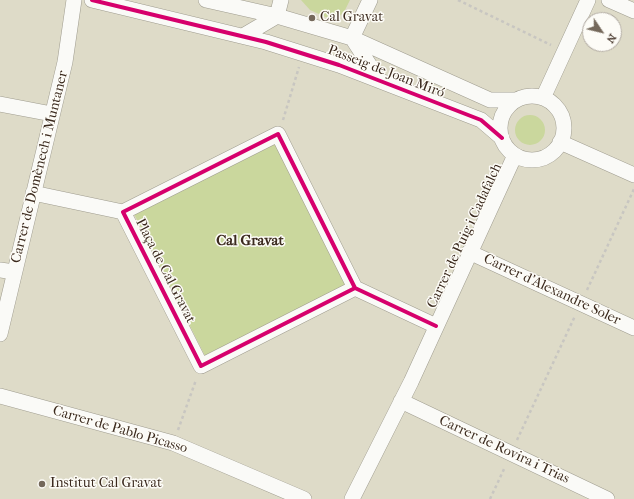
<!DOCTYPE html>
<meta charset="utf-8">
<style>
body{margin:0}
#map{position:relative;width:634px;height:499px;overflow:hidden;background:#dedbc8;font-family:"IM FELL French Canon",serif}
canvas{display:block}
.north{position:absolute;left:582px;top:12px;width:40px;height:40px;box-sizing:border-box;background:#fdfcf7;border:1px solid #afa8a0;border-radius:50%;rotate:125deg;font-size:11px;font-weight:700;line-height:16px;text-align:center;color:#3b2a1e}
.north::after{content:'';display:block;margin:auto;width:14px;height:18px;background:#74685a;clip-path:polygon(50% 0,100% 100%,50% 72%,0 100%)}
</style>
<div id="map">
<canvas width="634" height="499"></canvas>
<div class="north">N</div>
</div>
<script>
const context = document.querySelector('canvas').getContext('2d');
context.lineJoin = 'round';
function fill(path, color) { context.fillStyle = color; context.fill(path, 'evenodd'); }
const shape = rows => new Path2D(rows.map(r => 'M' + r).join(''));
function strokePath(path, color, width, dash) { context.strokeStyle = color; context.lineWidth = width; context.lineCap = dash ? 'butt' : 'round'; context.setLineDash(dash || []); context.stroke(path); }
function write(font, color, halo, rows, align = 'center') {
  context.font = font + ' "IM FELL French Canon",serif'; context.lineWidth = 3; context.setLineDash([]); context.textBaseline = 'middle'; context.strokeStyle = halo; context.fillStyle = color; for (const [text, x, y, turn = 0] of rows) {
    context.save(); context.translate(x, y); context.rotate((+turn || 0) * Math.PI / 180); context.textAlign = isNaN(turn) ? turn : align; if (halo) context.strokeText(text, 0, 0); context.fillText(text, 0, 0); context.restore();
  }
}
fill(shape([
 [301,0,350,0,345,10,339,17,330,19,310,10],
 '515 130a15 15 0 1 1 30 0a15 15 0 1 1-30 0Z',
 [276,142,347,285,205,356,134,214]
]), '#cad79d');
const minor = shape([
 [92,0,266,42,339,65,481,120,502,138],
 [206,0,277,16,352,38,490,100,515,100],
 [370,0,352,38,380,81],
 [609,0,634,11],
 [243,36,277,16,281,0],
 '500 128a32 32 0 1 1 64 0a32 32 0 1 1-64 0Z',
 [543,98,588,0],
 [0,104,52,114],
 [560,142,634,175],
 [33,193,123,212],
 [469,252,634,328],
 [0,270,14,272],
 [355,288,201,366,123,212,278,134,355,288,436,326],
 [0,334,65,62,74,0],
 [0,396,173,443,304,499],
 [401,401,607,499],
 [352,499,411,382,515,155]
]);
strokePath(minor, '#9f9c8f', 16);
strokePath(shape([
 [458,0,551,45],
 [283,120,299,67],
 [587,290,634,189],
 [178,430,196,380],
 [517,440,575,316],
 [490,499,505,467]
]), '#c8c6c1', 2.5, [3, 3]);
strokePath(minor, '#fafaf7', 15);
strokePath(shape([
 [92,0,266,42,339,65,481,120,502,138],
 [355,288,201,366,123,212,278,134,355,288,436,326]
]), '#d6006c', 4);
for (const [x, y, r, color] of [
 [312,18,4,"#74685a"],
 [42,484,4,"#74685a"]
]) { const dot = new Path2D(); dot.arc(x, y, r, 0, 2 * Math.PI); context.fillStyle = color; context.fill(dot); strokePath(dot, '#fdfcf7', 1.5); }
write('14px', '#3b2a1e', '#fdfcf7', [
 ["Cal Gravat",320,18],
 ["Institut Cal Gravat",50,484]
], 'left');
write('14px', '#3b2a1e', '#fdfcf7', [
 ["Passeig de Joan Miró",386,72,21],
 ["Carrer de Domènech i Muntaner",40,167,-76],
 ["Carrer de Puig i Cadafalch",465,236,-65],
 ["Plaça de Cal Gravat",165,271,63],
 ["Carrer d'Alexandre Soler",552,290,25],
 ["Carrer de Pablo Picasso",120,430,16],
 ["Carrer de Rovira i Trias",504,450,25]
]);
write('bold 15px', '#3b2a1e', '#fdfcf7', [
 ["Cal Gravat",250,241]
]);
</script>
